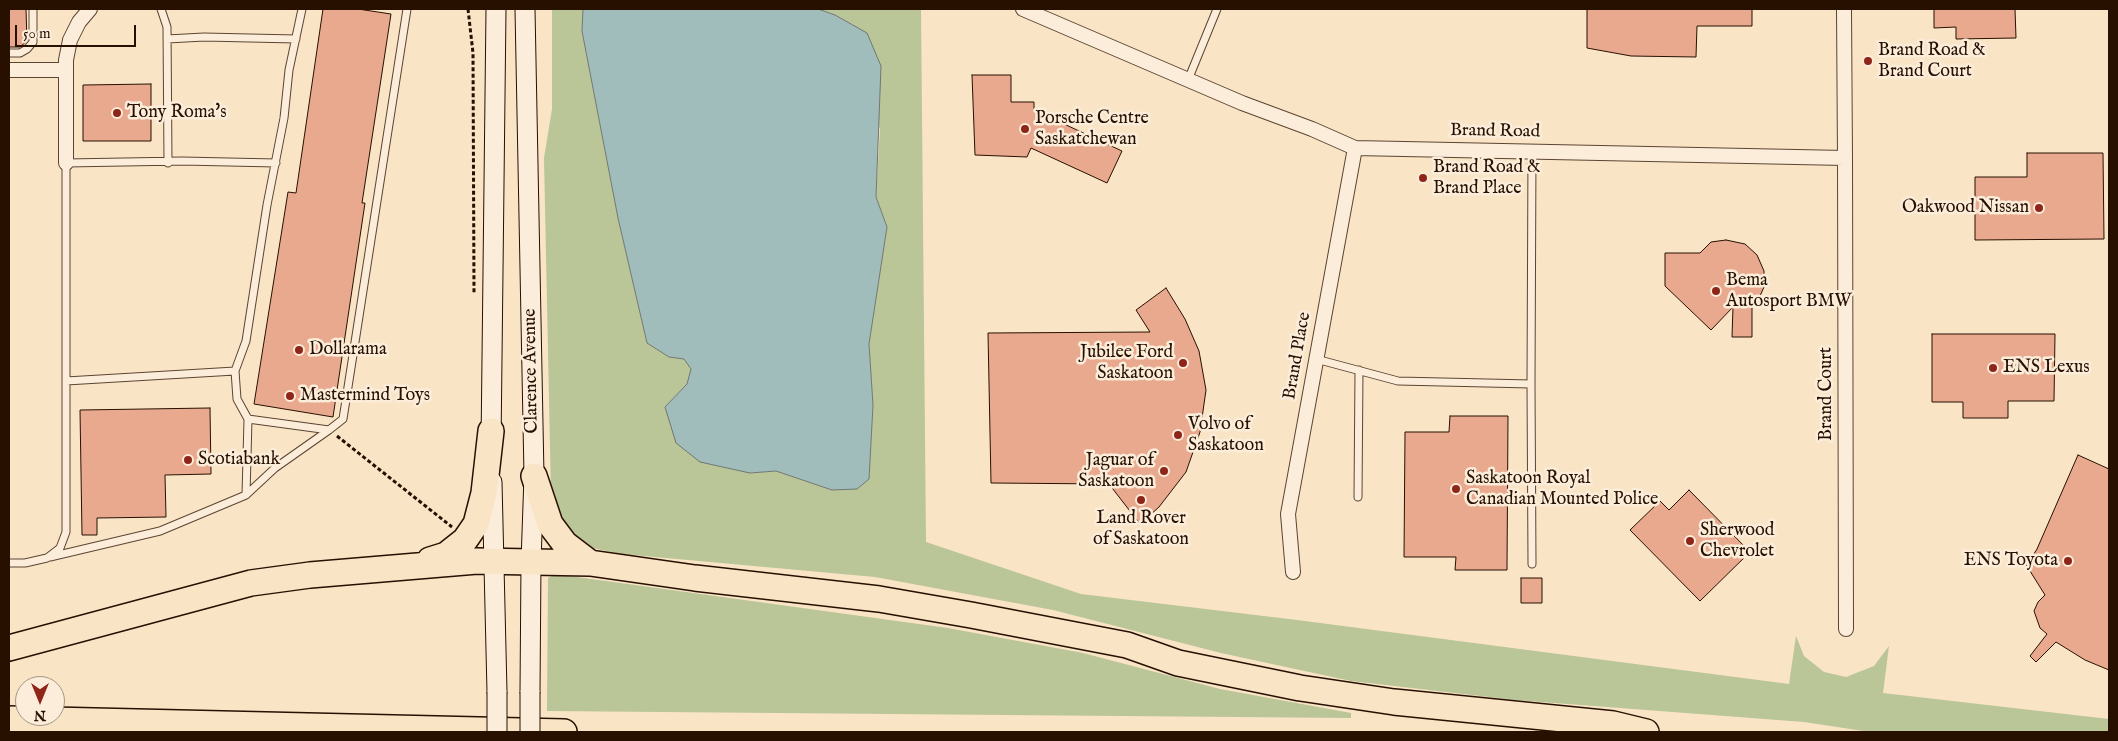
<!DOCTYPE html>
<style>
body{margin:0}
#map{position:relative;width:2118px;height:741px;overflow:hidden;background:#f9e4c6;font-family:"IM FELL English",serif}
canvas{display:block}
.frame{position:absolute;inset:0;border:10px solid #271000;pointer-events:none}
.north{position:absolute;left:15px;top:676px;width:50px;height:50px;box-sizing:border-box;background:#fbedda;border:1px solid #a69583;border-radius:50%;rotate:180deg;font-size:14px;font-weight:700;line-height:20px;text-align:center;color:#271000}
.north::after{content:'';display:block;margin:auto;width:18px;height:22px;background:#8f2418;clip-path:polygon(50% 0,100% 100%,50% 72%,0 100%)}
.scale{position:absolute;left:15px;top:25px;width:121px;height:22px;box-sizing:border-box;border:2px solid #271000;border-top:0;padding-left:6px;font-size:15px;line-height:18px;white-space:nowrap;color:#271000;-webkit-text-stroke:4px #fbedda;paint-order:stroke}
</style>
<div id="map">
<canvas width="2118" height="741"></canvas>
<div class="frame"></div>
<div class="north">N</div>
<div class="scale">50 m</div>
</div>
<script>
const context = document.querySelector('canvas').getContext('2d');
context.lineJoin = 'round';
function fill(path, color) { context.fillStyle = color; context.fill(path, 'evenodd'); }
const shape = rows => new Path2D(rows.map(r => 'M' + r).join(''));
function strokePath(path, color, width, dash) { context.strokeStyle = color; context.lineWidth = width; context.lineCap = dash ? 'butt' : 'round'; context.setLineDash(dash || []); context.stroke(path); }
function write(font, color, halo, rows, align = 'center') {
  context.font = font + ' "IM FELL English",serif'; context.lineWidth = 5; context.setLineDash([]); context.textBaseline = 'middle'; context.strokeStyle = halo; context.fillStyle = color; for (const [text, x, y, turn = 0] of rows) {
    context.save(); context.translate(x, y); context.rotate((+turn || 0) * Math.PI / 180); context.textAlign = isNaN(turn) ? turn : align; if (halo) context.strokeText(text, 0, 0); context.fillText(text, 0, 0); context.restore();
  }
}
fill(shape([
 [552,9,583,9,582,31,618,218,647,343,669,357,684,359,691,369,687,384,665,407,750,473,776,471,832,490,869,479,873,405,869,344,887,227,876,197,880,129,835,15,818,9,921,9,926,542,1081,594,1297,620,1789,684,1796,636,1804,656,1824,672,1846,677,1874,666,1889,646,1883,693,2109,719,2109,732,1870,732,1804,722,1515,700,1351,681,1221,653,1053,610,875,577,622,554,587,547,564,529,551,496,544,158,552,109],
 [555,574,948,628,1083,653,1220,689,1351,713,1351,718,547,711,548,578]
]), '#bac598');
const water = shape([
 [583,9,818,9,835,15,867,33,881,66,876,197,887,227,869,344,873,405,869,479,857,489,832,490,776,471,750,473,700,462,676,443,665,407,687,384,691,369,684,359,669,357,647,343,618,218,582,31,583,9]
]);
fill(water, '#a0bdbc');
strokePath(water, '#707871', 1);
const building = shape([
 [9,9,26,9,27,41,20,47,9,47,9,9],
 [323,9,358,9,391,14,362,203,365,203,333,417,254,404,288,192,296,193,323,9],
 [1587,9,1752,9,1752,26,1697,26,1696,57,1631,56,1587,48,1587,9],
 [1934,9,2015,9,2016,38,1956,39,1956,27,1934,28,1934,9],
 [972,75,1011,75,1011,102,1034,102,1034,110,1122,151,1107,183,1031,148,1027,157,975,155,972,75],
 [151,84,151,141,83,141,83,85,151,84],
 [2027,153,2103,153,2104,239,1975,240,1975,177,2027,177,2027,153],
 [1726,240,1745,244,1757,255,1764,271,1764,287,1760,296,1752,304,1752,337,1732,337,1733,307,1711,330,1665,286,1665,253,1700,253,1711,242,1726,240],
 [1166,288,1185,319,1199,351,1206,390,1200,432,1186,472,1159,507,1140,524,1109,484,991,483,988,333,1150,332,1136,310,1166,288],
 [1932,334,2055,334,2054,401,2008,401,2008,418,1963,418,1963,402,1932,402,1932,334],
 [210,408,211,474,165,475,166,517,97,518,97,535,82,535,80,410,210,408],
 [1450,416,1508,416,1507,570,1455,570,1456,557,1404,557,1405,432,1449,432,1450,416],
 [2078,455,2109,469,2109,670,2085,660,2056,642,2036,662,2030,656,2047,634,2040,628,2034,611,2038,602,2045,595,2025,563,2030,560,2037,549,2078,455],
 [1689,490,1750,552,1700,601,1630,530,1660,501,1669,510,1689,490],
 [1521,578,1542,578,1542,603,1521,603,1521,578]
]);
fill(building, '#e9a98f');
strokePath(building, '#271000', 1);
const lane = shape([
 [161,9,167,27,168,163],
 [302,9,289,70,284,118,267,205,246,341,235,371,237,399,248,419,329,430,343,419,407,9],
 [167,39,204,37,296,39],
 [9,53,20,53,27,49,33,42,33,9],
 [1188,80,1217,9],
 [1316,359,1398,381,1531,384,1532,151],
 [66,381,235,371],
 [1531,384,1532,564],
 [246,495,248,419],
 [1358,497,1359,370],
 [50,557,160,531,246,495,275,468,329,430],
 [9,563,25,563,47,558,60,548,66,532,66,163,182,161,276,163]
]);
const street = shape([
 [1023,9,1242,103,1312,129,1355,148,1845,158,1844,9],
 [9,70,66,70],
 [1845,158,1846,629],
 [66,163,66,60,70,40,79,22,90,9],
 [1293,572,1288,514,1355,148]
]);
const secondary = shape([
 [525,9,534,476,531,562,530,692],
 [491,445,496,9],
 [492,482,497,692]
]);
const highway = shape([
 [534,476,550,524,565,544,590,563],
 [430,560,446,555,465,540,476,524,484,493,491,431],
 [9,648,251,583,310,575,477,561,590,563,695,578,879,599,971,615,1127,645,1178,663,1300,688,1394,702,1613,724,1646,732],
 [9,719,564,732]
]);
strokePath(lane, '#5c4532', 9);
strokePath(street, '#5c4532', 16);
strokePath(secondary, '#271000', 21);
strokePath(highway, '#271000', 28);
strokePath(shape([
 [468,9,473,53,474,293],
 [337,436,452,527]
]), '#271000', 3, [4, 2.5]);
strokePath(lane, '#fbedda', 7);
strokePath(street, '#fbedda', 14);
strokePath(secondary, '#fbedda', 19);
strokePath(highway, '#f9e4c6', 25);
const secondaryBridge = shape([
 [497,732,497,692],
 [530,732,530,692]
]);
strokePath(secondaryBridge, '#271000', 21, []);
strokePath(secondaryBridge, '#fbedda', 19);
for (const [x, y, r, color] of [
 [1868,61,5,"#8f2418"],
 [117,113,5,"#8f2418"],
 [1025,129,5,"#8f2418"],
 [1423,178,5,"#8f2418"],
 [2039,208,5,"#8f2418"],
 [1716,291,5,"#8f2418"],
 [299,350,5,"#8f2418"],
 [1183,363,5,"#8f2418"],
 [1993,368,5,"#8f2418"],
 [290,396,5,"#8f2418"],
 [1178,435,5,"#8f2418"],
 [188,460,5,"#8f2418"],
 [1164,471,5,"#8f2418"],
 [1456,489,5,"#8f2418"],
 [1141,500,5,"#8f2418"],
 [1690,541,5,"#8f2418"],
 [2068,561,5,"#8f2418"]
]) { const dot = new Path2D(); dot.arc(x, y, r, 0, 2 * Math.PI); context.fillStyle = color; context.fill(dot); strokePath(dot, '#fbedda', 2); }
write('18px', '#271000', '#fbedda', [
 ["Brand Road &",1878,51],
 ["Brand Court",1878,72],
 ["Tony Roma's",127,113],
 ["Porsche Centre",1035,119],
 ["Saskatchewan",1035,140],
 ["Brand Road &",1433,168],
 ["Brand Place",1433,189],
 ["Oakwood Nissan",2029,208,"right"],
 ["Bema",1726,281],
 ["Autosport BMW",1726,302],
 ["Dollarama",309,350],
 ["Jubilee Ford",1173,353,"right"],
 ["Saskatoon",1173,374,"right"],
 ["ENS Lexus",2003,368],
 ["Mastermind Toys",300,396],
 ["Volvo of",1188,425],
 ["Saskatoon",1188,446],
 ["Scotiabank",198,460],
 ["Jaguar of",1154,461,"right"],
 ["Saskatoon",1154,482,"right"],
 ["Saskatoon Royal",1466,479],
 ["Canadian Mounted Police",1466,500],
 ["Land Rover",1141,519,"center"],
 ["of Saskatoon",1141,540,"center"],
 ["Sherwood",1700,531],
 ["Chevrolet",1700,552],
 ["ENS Toyota",2058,561,"right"]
], 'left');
write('18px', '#271000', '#fbedda', [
 ["Brand Road",1495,132,1],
 ["Brand Place",1298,356,-80],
 ["Clarence Avenue",532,371,-91],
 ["Brand Court",1827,394,-90]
]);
</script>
